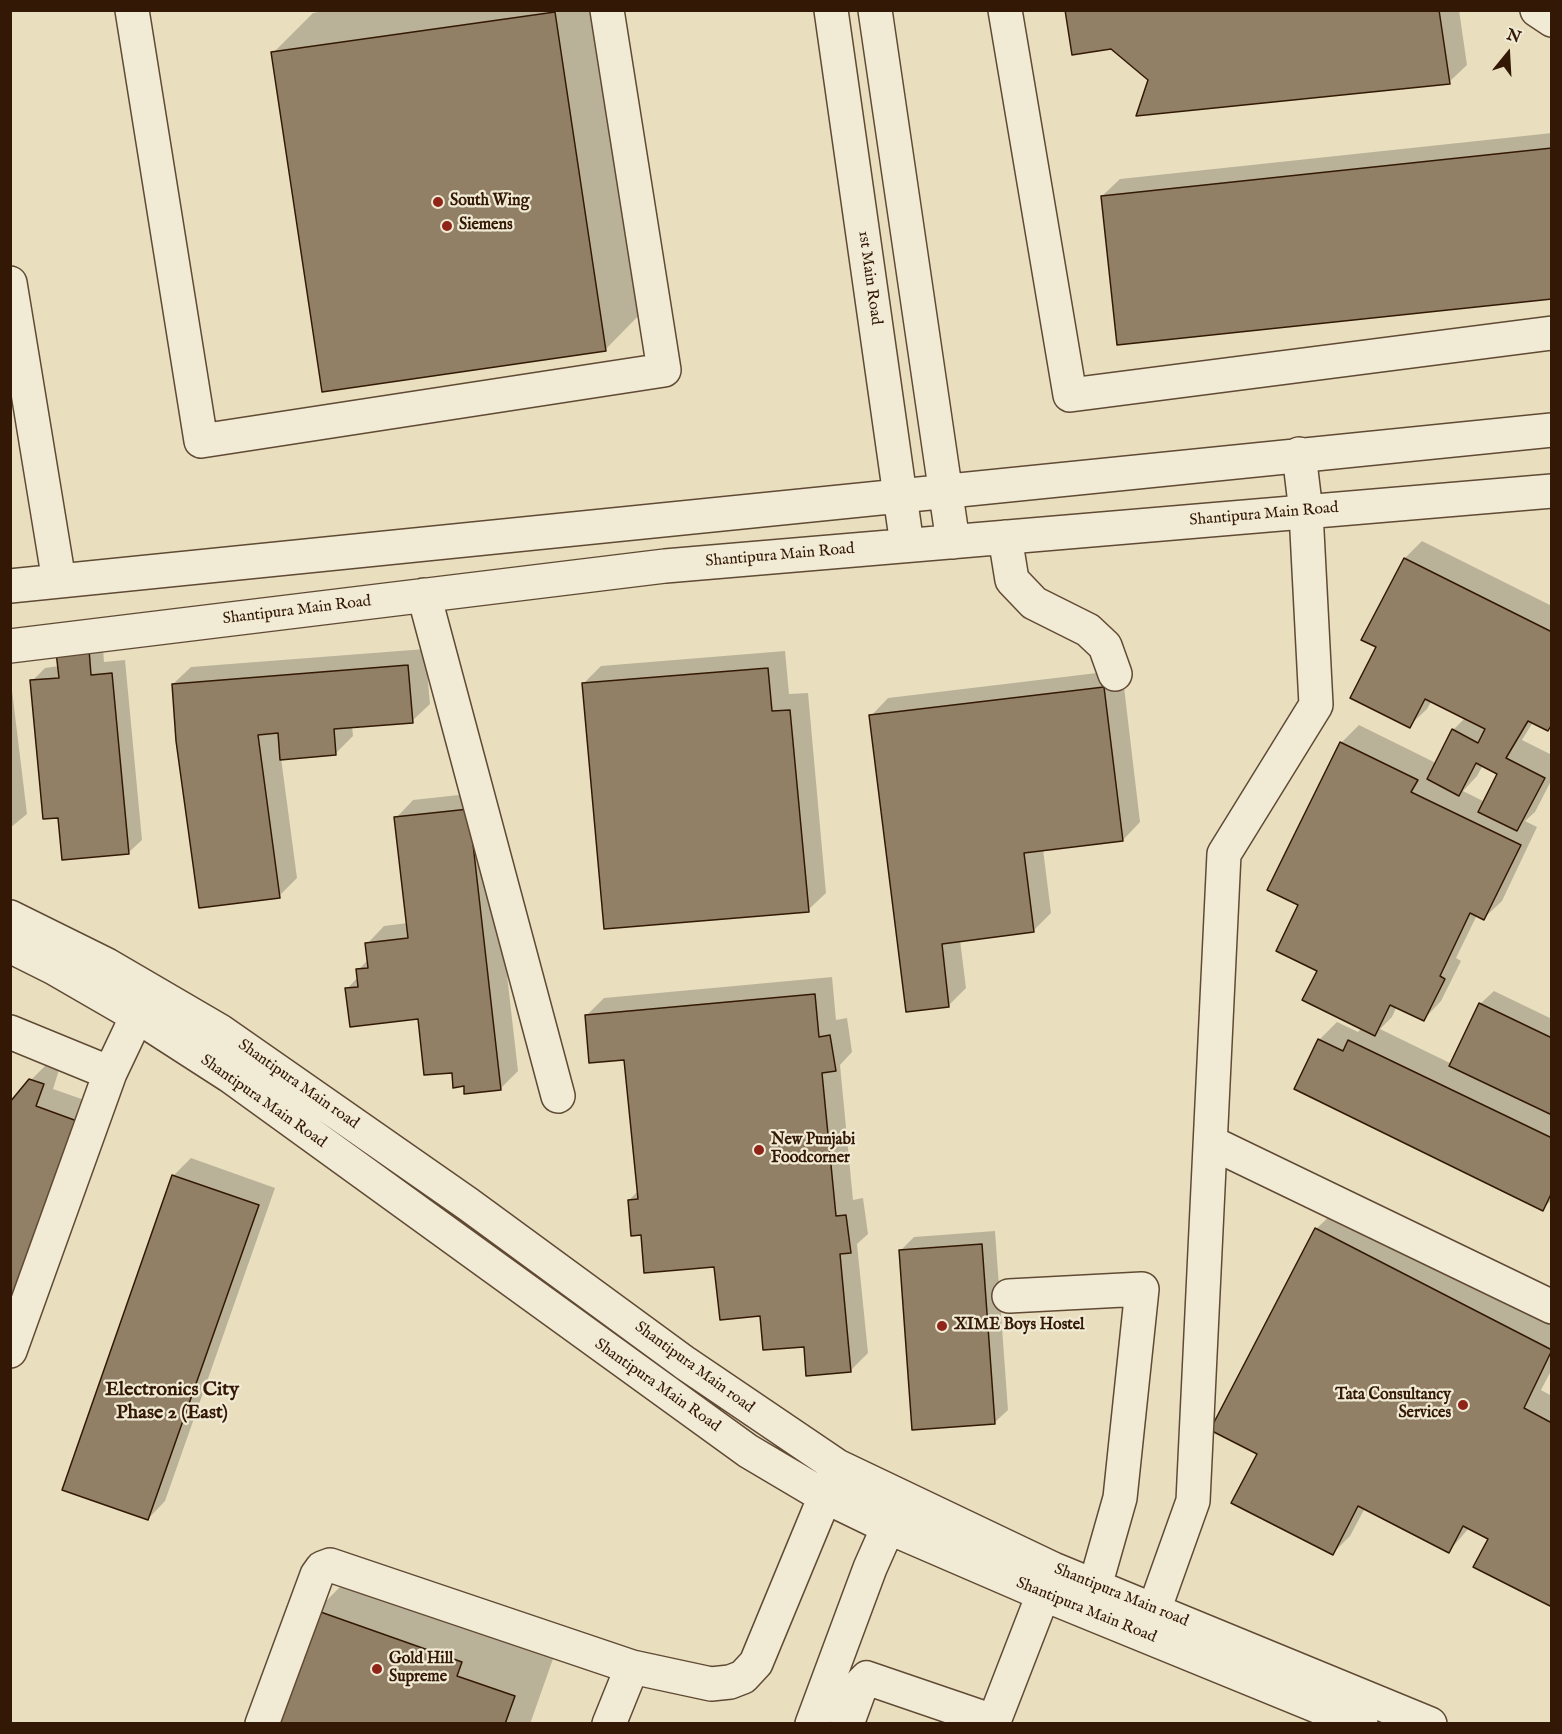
<!DOCTYPE html>
<style>
body{margin:0}
#map{position:relative;width:1562px;height:1734px;overflow:hidden;background:#e9dfbf;font-family:"IM FELL English",serif}
canvas{display:block}
.frame{position:absolute;inset:0;border:12px solid #331905;pointer-events:none}
.north{position:absolute;left:1478px;top:24px;width:60px;height:60px;-webkit-text-stroke:4px #f1ead5;paint-order:stroke;rotate:18deg;font-size:16px;font-weight:700;line-height:24px;text-align:center;color:#331905}
.north::after{content:'';display:block;margin:auto;width:21px;height:27px;background:#331905;clip-path:polygon(50% 0,100% 100%,50% 72%,0 100%)}
</style>
<div id="map">
<canvas width="1562" height="1734"></canvas>
<div class="frame"></div>
<div class="north">N</div>
</div>
<script>
const context = document.querySelector('canvas').getContext('2d');
context.lineJoin = 'round';
function fill(path, color) { context.fillStyle = color; context.fill(path, 'evenodd'); }
const shape = rows => new Path2D(rows.map(r => 'M' + r).join(''));
function strokePath(path, color, width, dash) { context.strokeStyle = color; context.lineWidth = width; context.lineCap = dash ? 'butt' : 'round'; context.setLineDash(dash || []); context.stroke(path); }
function write(font, color, halo, rows, align = 'center') {
  context.font = font + ' "IM FELL English",serif'; context.lineWidth = 4.5; context.setLineDash([]); context.textBaseline = 'middle'; context.strokeStyle = halo; context.fillStyle = color; for (const [text, x, y, turn = 0] of rows) {
    context.save(); context.translate(x, y); context.rotate((+turn || 0) * Math.PI / 180); context.textAlign = isNaN(turn) ? turn : align; if (halo) context.strokeText(text, 0, 0); context.fillText(text, 0, 0); context.restore();
  }
}
fill(shape([
 [330,10,600,10,645,309,605,350,273,53,313,13],
 [1066,10,1459,10,1467,65,1449,82,1150,79],
 [1552,133,1552,297,1102,196,1120,179],
 [1422,541,1552,606,1552,726,1548,729,1533,722,1522,740,1552,755,1552,779,1535,812,1525,821,1537,827,1502,901,1484,918,1477,915,1456,958,1461,961,1441,1001,1424,1019,1397,1006,1392,1017,1380,1029,1452,1064,1480,1004,1494,991,1552,1019,1552,1200,1542,1209,1319,1040,1337,1022,1358,1032,1362,1028,1319,970,1300,904,1341,743,1359,725,1436,763,1453,730,1465,718,1432,700,1427,709,1409,726,1378,647,1405,558],
 [1483,765,1499,773,1485,802,1463,791,1477,776],
 [102,636,104,662,125,660,142,840,128,853,59,817,32,681,45,668,59,666],
 [425,649,430,704,412,721,352,726,353,736,335,754,281,758,297,878,279,896,173,684,191,667],
 [785,651,789,694,808,693,826,893,808,910,583,684,601,666],
 [1122,670,1140,822,1123,840,1043,849,1051,913,1033,931,960,940,966,988,948,1006,871,716,888,698],
 [10,674,27,814,10,828],
 [486,792,518,1071,501,1088,453,1071,419,1017,347,989,358,977,358,970,369,959,367,944,384,926,408,923,396,818,413,800],
 [832,977,836,1020,847,1018,852,1052,840,1065,853,1200,863,1198,868,1234,857,1244,868,1353,850,1371,805,1345,761,1315,716,1265,642,1233,629,1200,638,1191,626,1058,586,1016,604,998],
 [48,1063,60,1067,53,1089,93,1103,10,1334,31,1080],
 [191,1158,275,1188,165,1501,148,1519,173,1176],
 [1334,1212,1552,1323,1552,1369,1541,1390,1552,1396,1552,1605,1490,1538,1469,1528,1449,1551,1365,1508,1350,1536,1333,1553,1259,1453,1316,1229],
 [995,1231,1008,1410,994,1423,901,1250,914,1237],
 [356,1571,554,1656,530,1724,277,1724,316,1611]
]), '#0003');
const building = shape([
 [1065,10,1439,10,1450,84,1136,116,1148,80,1111,49,1072,55,1065,10],
 [555,12,606,351,322,392,271,52,555,12],
 [1552,148,1552,299,1117,345,1101,196,1552,148],
 [1404,558,1552,632,1552,724,1548,731,1528,721,1506,758,1545,778,1517,831,1478,812,1497,774,1476,763,1459,796,1427,779,1452,729,1478,743,1485,729,1425,699,1410,728,1350,698,1376,647,1361,640,1404,558],
 [89,649,91,675,112,673,129,854,62,860,58,818,43,819,30,680,59,678,56,652,89,649],
 [408,665,413,723,334,729,336,755,280,760,278,733,258,735,280,898,199,908,176,741,172,684,408,665],
 [768,668,772,711,790,710,809,912,604,929,582,683,768,668],
 [1104,687,1123,841,1024,853,1034,932,942,944,949,1007,906,1012,869,715,1104,687],
 [1340,742,1418,780,1411,792,1521,845,1484,920,1470,913,1440,976,1445,979,1424,1021,1390,1005,1375,1036,1302,1000,1317,971,1276,951,1298,905,1267,890,1340,742],
 [469,809,501,1090,464,1094,464,1086,453,1088,452,1073,424,1075,418,1019,350,1027,345,988,358,987,356,969,368,968,365,943,408,938,394,817,469,809],
 [815,994,819,1037,830,1035,836,1071,822,1073,836,1216,846,1215,851,1253,840,1254,851,1372,806,1376,804,1347,763,1350,760,1316,720,1320,714,1267,644,1273,641,1235,631,1236,628,1200,638,1199,624,1060,589,1063,585,1015,815,994],
 [1479,1003,1552,1038,1552,1115,1449,1066,1479,1003],
 [1318,1039,1343,1051,1348,1040,1552,1138,1552,1192,1543,1211,1294,1089,1318,1039],
 [29,1079,44,1084,36,1106,77,1121,10,1305,10,1102,29,1079],
 [172,1175,259,1205,148,1520,62,1490,172,1175],
 [1315,1228,1552,1350,1524,1408,1550,1422,1552,1419,1552,1607,1473,1567,1488,1539,1463,1526,1449,1553,1358,1506,1333,1555,1231,1503,1257,1454,1210,1430,1315,1228],
 [982,1244,995,1424,912,1430,899,1250,982,1244],
 [315,1610,462,1662,457,1676,515,1696,505,1724,275,1724,315,1610]
]);
fill(building, '#928066');
strokePath(building, '#331905', 1.5);
const minor = shape([
 [132,10,201,441,664,370,607,10],
 [831,10,907,545],
 [875,10,953,542],
 [1005,10,1070,395,1552,333],
 [1537,10,1552,20],
 [10,283,59,581],
 [1005,537,1012,580,1034,603,1088,630,1105,646,1115,674],
 [10,586,1552,430],
 [424,595,558,1096],
 [10,646,665,566,1552,491],
 [10,917,107,965,220,1031,468,1204,685,1363,837,1466,1053,1569,1430,1724],
 [10,946,54,968,137,1016,230,1076,748,1451,824,1496,888,1527,1043,1594,1361,1724],
 [10,1032,110,1073],
 [1212,1143,1552,1307],
 [1009,1296,1142,1289,1120,1498,1095,1586],
 [10,1351,110,1073,137,1016],
 [1147,1630,1193,1501,1224,854,1316,705,1306,512,1299,454],
 [262,1724,317,1575,322,1568,330,1565,632,1667,711,1684,730,1682,743,1677,756,1663,833,1477],
 [609,1724,632,1667],
 [812,1724,870,1568,897,1507],
 [847,1724,862,1683,867,1678,987,1719,996,1716,1051,1574]
]);
strokePath(minor, '#604a34', 36);
strokePath(minor, '#f1ead5', 33);
for (const [x, y, r, color] of [
 [438,202,6,"#8f2418"],
 [447,226,6,"#8f2418"],
 [759,1150,6,"#8f2418"],
 [942,1326,6,"#8f2418"],
 [1463,1405,6,"#8f2418"],
 [377,1669,6,"#8f2418"]
]) { const dot = new Path2D(); dot.arc(x, y, r, 0, 2 * Math.PI); context.fillStyle = color; context.fill(dot); strokePath(dot, '#f1ead5', 2); }
write('bold 16px', '#331905', '#f1ead5', [
 ["South Wing",450,202],
 ["Siemens",459,226],
 ["New Punjabi",771,1141],
 ["Foodcorner",771,1159],
 ["XIME Boys Hostel",954,1326],
 ["Tata Consultancy",1451,1396,"right"],
 ["Services",1451,1414,"right"],
 ["Gold Hill",389,1660],
 ["Supreme",389,1678]
], 'left');
write('16px', '#331905', '#f1ead5', [
 ["1st Main Road",869,278,82],
 ["Shantipura Main Road",1264,515,-5],
 ["Shantipura Main Road",780,556,-5],
 ["Shantipura Main Road",297,611,-7],
 ["Shantipura Main road",298,1085,35],
 ["Shantipura Main Road",263,1102,35],
 ["Shantipura Main road",694,1368,36],
 ["Shantipura Main Road",657,1386,35],
 ["Shantipura Main road",1121,1596,22],
 ["Shantipura Main Road",1086,1611,22]
]);
write('bold 20px', '#331905', '#f1ead5', [
 ["Electronics City",172,1391],
 ["Phase 2 (East)",172,1414]
]);
</script>
